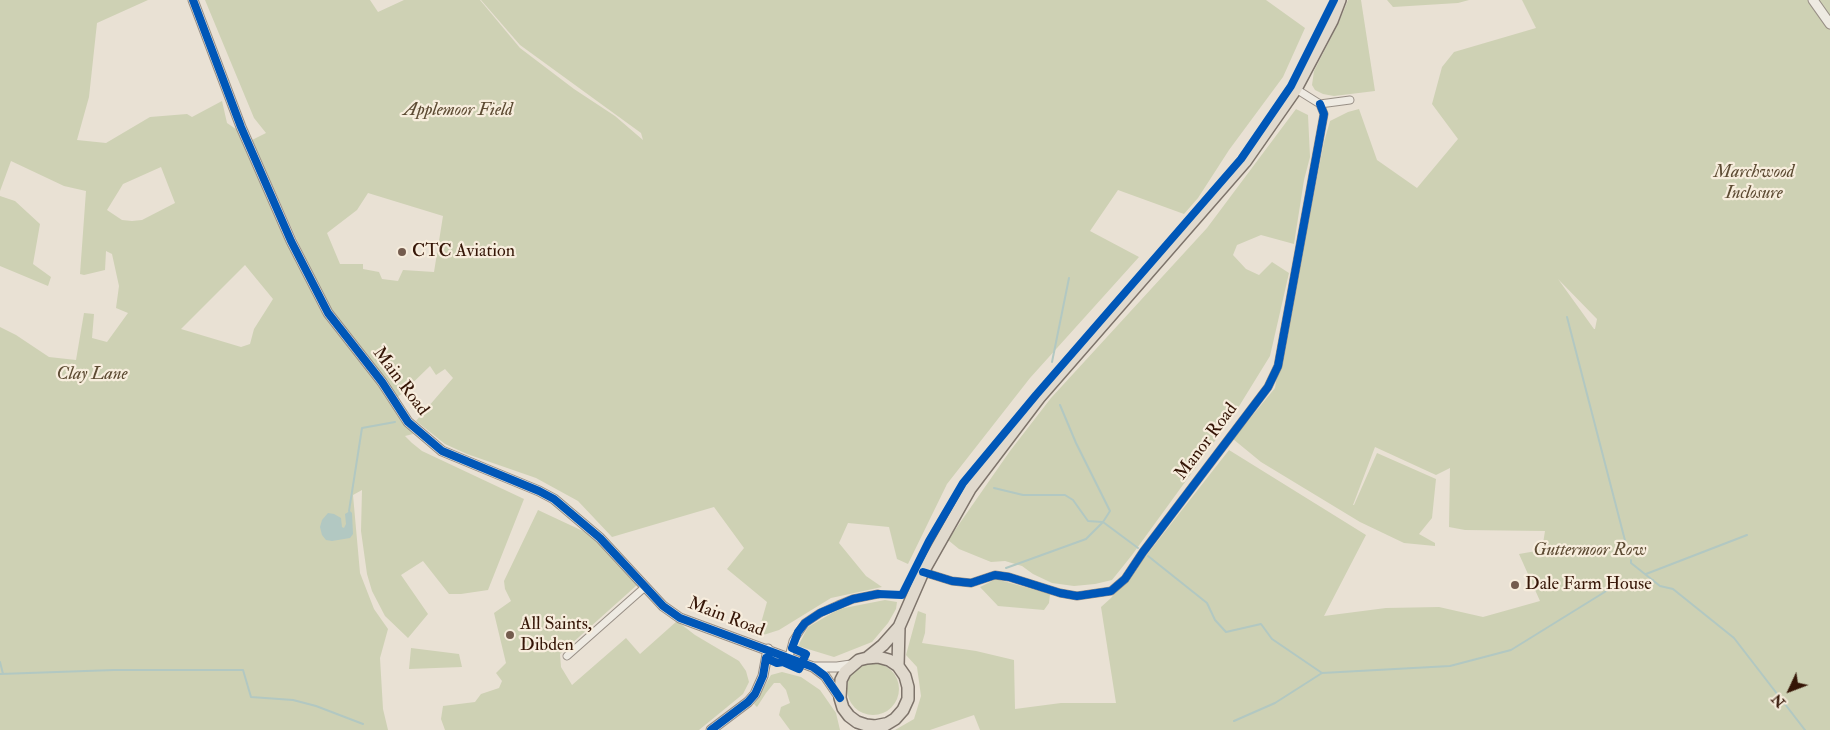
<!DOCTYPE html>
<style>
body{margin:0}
#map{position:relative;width:1830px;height:730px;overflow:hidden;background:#e9e1d4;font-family:"IM FELL Double Pica",serif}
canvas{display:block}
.north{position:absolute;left:1765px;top:665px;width:50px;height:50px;-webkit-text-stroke:4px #f7eddd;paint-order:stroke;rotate:227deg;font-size:14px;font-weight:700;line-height:20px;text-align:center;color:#351506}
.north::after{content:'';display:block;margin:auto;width:18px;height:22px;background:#351506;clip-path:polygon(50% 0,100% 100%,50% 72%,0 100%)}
</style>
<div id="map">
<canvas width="1830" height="730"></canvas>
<div class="north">N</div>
</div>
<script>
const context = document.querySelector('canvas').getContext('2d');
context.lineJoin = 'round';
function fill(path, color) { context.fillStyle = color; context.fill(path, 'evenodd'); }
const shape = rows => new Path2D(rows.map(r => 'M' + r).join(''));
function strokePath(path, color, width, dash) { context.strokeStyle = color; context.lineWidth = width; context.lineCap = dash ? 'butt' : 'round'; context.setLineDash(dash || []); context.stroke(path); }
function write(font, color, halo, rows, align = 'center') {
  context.font = font + ' "IM FELL Double Pica",serif'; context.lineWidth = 4.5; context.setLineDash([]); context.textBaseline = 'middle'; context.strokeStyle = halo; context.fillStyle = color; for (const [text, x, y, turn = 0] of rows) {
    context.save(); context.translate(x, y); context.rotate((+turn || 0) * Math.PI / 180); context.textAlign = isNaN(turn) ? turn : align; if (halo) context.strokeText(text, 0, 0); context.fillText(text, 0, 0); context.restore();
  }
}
fill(shape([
 [0,0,148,0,97,23,89,97,77,140,106,143,150,117,187,114,192,117,222,101,227,123,252,140,266,133,254,118,205,0,370,0,378,12,404,0,480,0,520,48,574,89,615,116,643,140,641,133,520,45,481,0,1266,0,1305,28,1283,77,1229,150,1198,198,1184,214,1118,190,1090,231,1139,257,1030,378,947,484,908,564,897,559,889,527,848,523,839,543,866,576,882,587,831,598,779,630,757,637,767,602,727,569,744,548,714,507,612,537,578,501,536,478,467,454,445,444,416,421,453,378,445,369,436,375,430,366,394,401,371,374,413,434,405,436,412,443,422,451,524,499,488,590,461,594,449,594,423,561,401,575,428,614,408,638,385,616,372,591,367,574,361,531,362,490,353,495,360,573,374,609,388,629,380,658,383,709,388,730,0,730,0,327,16,335,49,357,76,360,84,313,94,314,92,338,107,342,128,313,116,308,119,286,112,254,106,251,105,270,84,275,80,274,86,191,64,186,11,161,0,191],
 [259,156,301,249,319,291,281,220],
 [161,167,175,203,142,220,132,221,122,220,107,210,123,184],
 [368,193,443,216,434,272,403,270,398,281,382,279,379,272,363,269,363,264,340,264,327,233,357,210],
 [245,265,273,299,254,329,250,344,241,347,181,329],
 [1348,0,1361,0,1375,91,1334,96,1323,94,1315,90,1312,85,1314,71,1339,22],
 [1387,0,1469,0,1458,3,1393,7],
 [1522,0,1830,0,1830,730,980,730,974,715,930,730,895,730,914,719,921,696,917,667,906,655,918,611,926,614,925,633,922,643,976,651,1014,660,1015,709,1061,703,1116,703,1101,607,1111,598,1138,566,1229,450,1366,535,1324,616,1386,608,1439,607,1483,617,1540,601,1519,554,1542,550,1545,531,1465,530,1449,527,1450,468,1436,475,1375,447,1353,505,1354,505,1377,453,1436,479,1432,518,1419,534,1435,543,1435,546,1404,543,1360,522,1261,462,1233,439,1275,388,1284,331,1305,239,1324,142,1330,121,1348,112,1359,109,1377,160,1417,188,1458,139,1432,104,1442,67,1454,52,1536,28],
 [1558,279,1597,319,1595,329,1594,329],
 [1296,109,1308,115,1310,157,1304,180,1294,244,1261,235,1237,245,1233,255,1246,269,1259,275,1272,262,1289,273,1270,356,1233,416,1132,555,1112,580,1095,584,1074,586,1052,583,1033,574,1022,566,1005,561,991,562,959,549,948,540,1010,451,1051,398,1207,228],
 [0,196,15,201,40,224,33,264,51,277,48,286,0,266],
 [538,510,585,532,597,542,637,585,560,654,561,667,572,685,626,638,640,654,677,621,695,635,739,661,746,671,749,682,743,694,699,730,445,730,441,719,443,706,475,702,481,694,499,688,502,681,496,673,506,663,494,613,511,601,505,589,504,581],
 [996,579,1050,594,1049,603,1044,610,998,606,980,587],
 [885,600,897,602,896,609,888,623,872,642,834,657,798,646,808,627,839,609],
 [411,648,459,654,462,667,409,669],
 '847 689a26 26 0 1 1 52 0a26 26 0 1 1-52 0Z',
 [782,672,801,677,820,690,836,713,840,730,790,730,779,715,781,707,790,703,786,690,780,683,774,683,766,693,757,707,754,704,771,675]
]), '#ced1b4');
fill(shape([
 [350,511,352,513,353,534,350,538,332,541,326,540,322,535,320,527,322,520,328,513,334,514,341,518,342,527,344,528,346,524,345,514]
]), '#b2c8c2');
strokePath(shape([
 [1567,317,1628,552],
 [1052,362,1069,278],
 [1060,405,1076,443,1110,511,1103,522,1138,548],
 [994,488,1023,495,1065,495,1073,500,1088,521,1102,522],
 [349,511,362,428,395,422],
 [1148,556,1207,603,1215,620,1226,632,1261,624,1272,639,1322,673,1450,666,1511,650,1616,585,1653,580],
 [1631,560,1631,563,1660,586,1673,589,1734,638,1805,730],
 [1006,568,1086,539,1103,522],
 [1646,574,1747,535],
 [0,662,3,674],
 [0,674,114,670,243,670,251,697,293,700,316,706,363,724],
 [1234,721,1275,703,1322,673]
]), '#b2c8c2', 2);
const minor = shape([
 [1320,104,1350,100],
 [923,572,952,581,971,583,995,575,1009,577,1060,593,1077,596,1111,591,1125,579,1143,552,1268,387,1278,366,1324,114,1320,104,1296,89],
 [567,656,645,587],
 [789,657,793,641,805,623,820,613,838,605,853,599,878,594]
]);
const tertiary = shape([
 [193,0,241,127,291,241,328,313,382,382,408,422,442,451,539,491,554,499,600,538,663,606,680,618,813,667,825,676,840,698],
 [1813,0,1830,24],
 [814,667,837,667,851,665],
 [711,730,748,702,755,694,763,676,768,649]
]);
const primary = shape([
 [867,658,883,645,899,627,923,572,970,489,1039,398,1245,162,1296,89,1332,21,1340,0],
 [898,666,899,627],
 [877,730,895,719,903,710,908,699,908,687,905,676,898,666,889,660,878,657,867,658,859,660,845,672,841,680,840,698,843,708,849,716,857,722,866,725,875,726,885,724]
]);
strokePath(minor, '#988f86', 9);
strokePath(tertiary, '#988f86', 11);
strokePath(primary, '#7e746b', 14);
strokePath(minor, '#eeeae2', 7);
strokePath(tertiary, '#eeeae2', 9);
strokePath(primary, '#e0d9cd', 11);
strokePath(shape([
 [193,0,241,127,291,241,328,313,382,382,408,422,442,451,539,491,554,499,600,538,663,606,680,618,813,667,825,676,840,698],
 [923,572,952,581,971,583,995,575,1009,577,1060,593,1077,596,1111,591,1125,579,1143,552,1268,387,1278,366,1324,114,1320,104],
 [711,730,748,702,755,694,763,676,766,658,777,663,783,662,799,669,806,654,792,648,798,632,805,623,820,613,853,599,878,594,902,595,929,541,963,483,1036,395,1241,159,1291,86,1334,0]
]), '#0057b8', 8);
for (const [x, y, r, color] of [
 [402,252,5,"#745c4e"],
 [1515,585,5,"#745c4e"],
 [510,635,5,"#745c4e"]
]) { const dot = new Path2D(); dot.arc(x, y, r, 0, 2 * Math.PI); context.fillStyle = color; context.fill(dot); strokePath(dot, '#f7eddd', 2); }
write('italic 18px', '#5c4a32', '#f7eddd', [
 ["Applemoor Field",458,111],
 ["Marchwood",1754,173],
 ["Inclosure",1754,194],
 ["Clay Lane",92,375],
 ["Guttermoor Row",1590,551]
]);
write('18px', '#351506', '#f7eddd', [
 ["CTC Aviation",412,252],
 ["Dale Farm House",1525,585],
 ["All Saints,",520,625],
 ["Dibden",520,646]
], 'left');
write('18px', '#351506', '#f7eddd', [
 ["Main Road",400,382,53],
 ["Manor Road",1207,442,-53],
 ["Main Road",726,618,21]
]);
</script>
